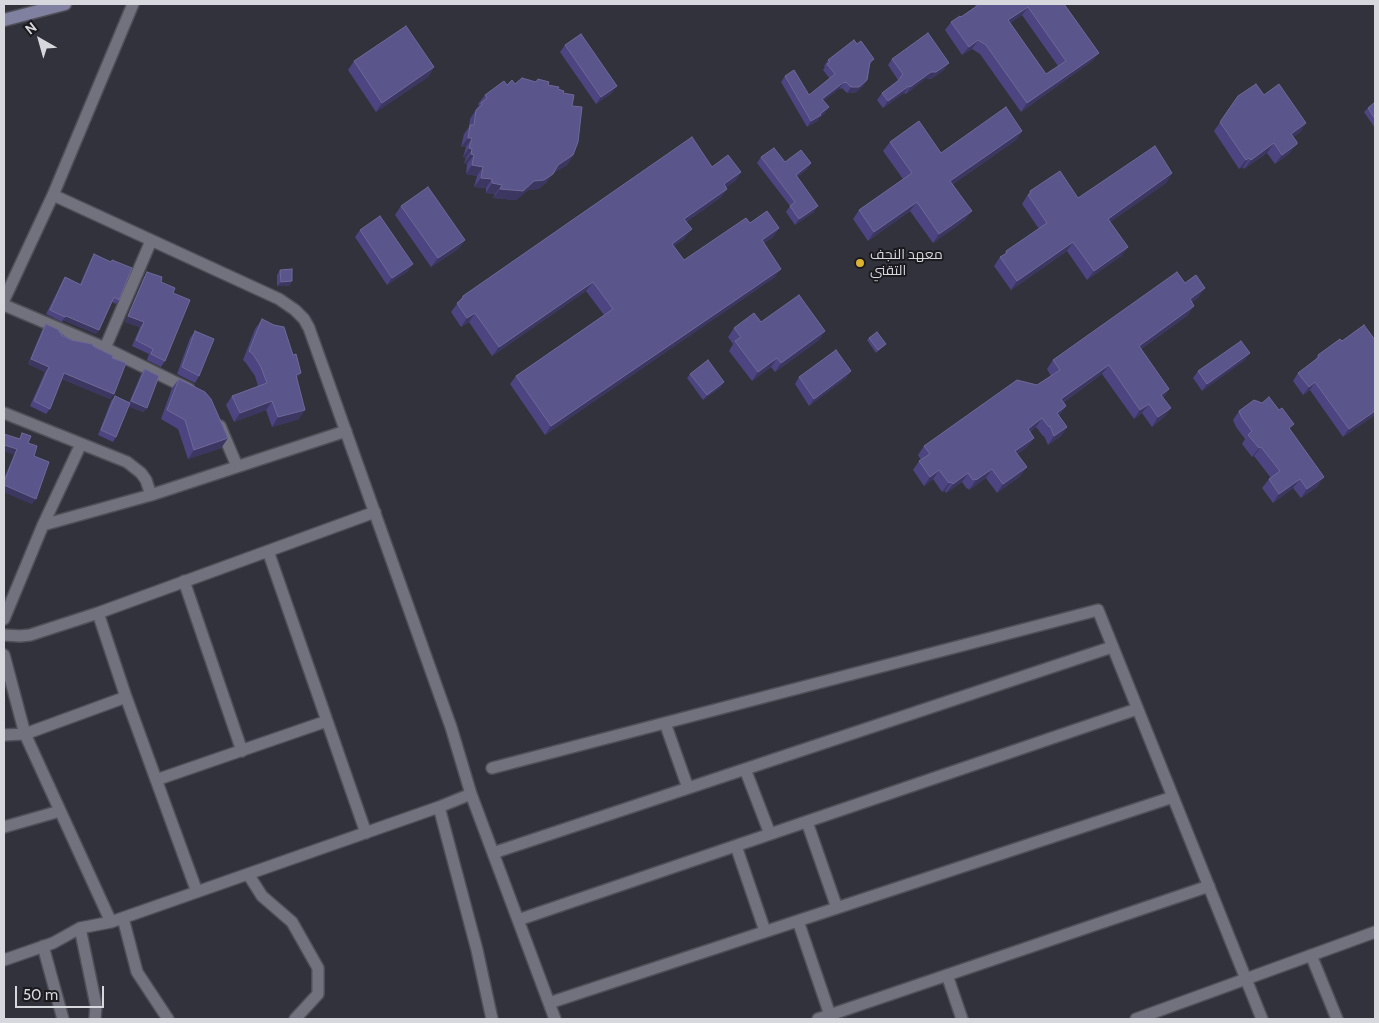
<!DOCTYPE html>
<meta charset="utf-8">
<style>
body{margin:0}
#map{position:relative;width:1379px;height:1023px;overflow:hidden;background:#32323c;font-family:Cabin,sans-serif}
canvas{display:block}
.frame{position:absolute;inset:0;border:5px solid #d7d7de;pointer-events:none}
.north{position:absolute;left:15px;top:15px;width:50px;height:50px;-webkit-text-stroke:4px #1a1a1f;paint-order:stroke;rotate:322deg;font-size:14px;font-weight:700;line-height:20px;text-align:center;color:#d7d7de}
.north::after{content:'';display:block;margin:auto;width:18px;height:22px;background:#d7d7de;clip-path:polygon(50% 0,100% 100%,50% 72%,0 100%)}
.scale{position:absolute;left:15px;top:986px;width:89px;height:22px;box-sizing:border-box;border:2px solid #d7d7de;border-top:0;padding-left:6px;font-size:15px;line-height:18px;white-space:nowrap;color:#d7d7de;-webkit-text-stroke:4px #1a1a1f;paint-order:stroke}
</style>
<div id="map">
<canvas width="1379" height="1023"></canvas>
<div class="frame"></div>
<div class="north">N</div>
<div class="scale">50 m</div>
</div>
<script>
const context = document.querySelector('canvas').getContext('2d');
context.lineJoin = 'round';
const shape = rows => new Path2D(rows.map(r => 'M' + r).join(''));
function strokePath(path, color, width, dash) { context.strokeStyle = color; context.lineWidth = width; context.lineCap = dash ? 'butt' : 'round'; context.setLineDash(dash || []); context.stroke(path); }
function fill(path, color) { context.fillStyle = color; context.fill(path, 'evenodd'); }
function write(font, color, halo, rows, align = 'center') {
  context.font = font + ' Cabin,Cairo,sans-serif'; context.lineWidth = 4; context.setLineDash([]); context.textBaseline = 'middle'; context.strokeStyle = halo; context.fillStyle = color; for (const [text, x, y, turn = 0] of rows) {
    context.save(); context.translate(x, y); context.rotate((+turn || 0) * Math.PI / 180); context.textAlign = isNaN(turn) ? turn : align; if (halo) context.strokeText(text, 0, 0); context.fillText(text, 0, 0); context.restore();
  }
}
const minor = shape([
 [53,195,279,299,295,310,304,319,309,328,451,727,471,794,555,1019],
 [4,300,53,195,133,4],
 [4,305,105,348,189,389],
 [105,348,151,241],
 [4,413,127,462,141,473,146,480,151,495,346,431],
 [220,426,237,466],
 [43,525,81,444],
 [268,551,366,833],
 [184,581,242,751],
 [4,619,43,525,151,495],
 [4,635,20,636,30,635,98,613],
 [4,655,25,734,126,697,98,613,375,512],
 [126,697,197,892],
 [665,723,688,788],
 [4,735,25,734,111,922],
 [492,768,1098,610,1262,1019],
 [745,769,770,834],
 [156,780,327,721],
 [439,807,477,950,492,1019],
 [807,822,837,908],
 [4,827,60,811],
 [736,846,765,931],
 [493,853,1112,647],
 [248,874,262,896,292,922,318,968,318,994,295,1019],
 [123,918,137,972,168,1019],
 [518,920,1137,709],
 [798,921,830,1015],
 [80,928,96,1005,95,1019],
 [43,946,63,1019],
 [1311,955,1337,1019],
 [4,960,53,943,80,928,111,922,439,807,471,794],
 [947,975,962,1019],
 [549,1003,1173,797],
 [818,1019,1209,886],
 [1136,1019,1375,932]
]);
const secondary = shape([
 [4,20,65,4]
]);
strokePath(minor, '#4f4f57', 14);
strokePath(secondary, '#4f4f57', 15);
strokePath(minor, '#71727e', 11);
strokePath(secondary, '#8080a0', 12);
fill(shape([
 [974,4,1064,4,1099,53,1092,61,1021,112,980,54,972,49,962,55,945,30,951,22,961,17,976,6],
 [1022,15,1058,66,1046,74,1010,23],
 [857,44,874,59,869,65,867,80,863,86,855,93,847,93,842,88,841,89,840,88,823,101,825,113,820,117,817,121,807,127,781,82,785,76,809,95,830,79,823,70,825,67,824,66,828,60],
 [565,45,612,93,596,104,560,52],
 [892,59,944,70,931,79,926,78,906,94,904,93,883,108,877,100,882,93,898,80,888,65],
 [354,61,434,67,428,77,376,112,348,70],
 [538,79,548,85,558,89,563,93,572,106,573,155,567,165,553,173,546,183,538,189,528,190,516,200,493,198,495,194,486,193,486,188,474,187,477,176,466,174,467,164,464,163,466,158,463,157,466,147,461,147,464,134,469,127,470,119,479,105,478,104,485,95,507,85,535,82],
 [1264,95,1306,123,1300,132,1293,137,1290,153,1275,164,1267,153,1244,169,1243,167,1239,169,1214,131,1238,96],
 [1375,102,1375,128,1364,112,1368,108],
 [1022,131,1016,140,953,184,965,220,933,243,910,211,868,241,853,219,859,210,903,179,883,151,890,142,941,153],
 [761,157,785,162,811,163,807,169,797,177,814,212,795,225,786,212,790,206,757,163],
 [712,167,741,172,735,181,726,187,727,189,721,197,686,222,685,238,674,246,684,260,750,223,779,228,773,237,764,243,775,277,545,435,510,384,516,376,604,315,586,291,492,356,469,322,461,327,451,312,463,296],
 [1172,173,1166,183,1110,222,1128,247,1121,256,1087,280,1067,251,1011,290,994,266,1000,257,1004,255,1006,251,1039,229,1022,204,1030,191,1078,198],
 [401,206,465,240,458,249,431,267,395,215],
 [360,230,408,271,387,285,355,237],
 [94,254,119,300,116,304,112,302,96,334,63,320,62,322,46,314,62,282,65,277,80,284,91,259],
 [280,270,292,281,289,286,277,286,277,275],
 [147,272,161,282,173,293,165,361,161,367,147,360,149,354,132,346,140,327,125,322,144,277],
 [1185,283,1199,297,1192,302,1188,315,1141,349,1169,389,1163,398,1171,408,1164,417,1152,427,1142,413,1134,419,1102,374,1064,402,1066,406,1059,416,1067,427,1061,436,1048,445,1044,436,1043,436,1036,427,1030,432,1034,438,1027,447,1017,454,1027,467,1019,477,997,493,986,478,969,490,968,488,967,489,962,482,946,493,945,491,942,492,933,479,924,486,913,470,919,461,921,460,918,455,924,446,1037,385,1051,376,1047,369,1053,360],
 [262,319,297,379,299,419,272,427,266,410,234,422,226,405,232,396,258,386,255,376,246,363,243,360,255,329],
 [761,322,825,331,819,340,775,372,771,367,752,381,729,351,733,344,728,337,734,328],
 [46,324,71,340,93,346,112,358,114,394,110,399,62,379,50,409,46,414,30,406,45,372,28,364,42,330],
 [195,331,199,376,195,383,177,374,190,338],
 [869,338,886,344,884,346,876,353,867,340],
 [1375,340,1375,415,1343,437,1310,390,1303,395,1293,381,1298,373,1314,362,1318,355,1342,341],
 [1245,360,1202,391,1193,378,1198,371],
 [145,369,147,408,143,412,128,406,116,437,113,442,98,435,111,401,115,396,129,403,141,374],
 [851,371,846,378,809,406,795,384,799,377],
 [690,374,721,387,703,400,687,378],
 [179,379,228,438,221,448,188,459,178,429,161,419,172,388],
 [1239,411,1290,430,1318,486,1301,498,1293,488,1273,503,1262,488,1269,479,1271,478,1254,456,1252,457,1242,444,1245,439,1236,427,1233,420],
 [22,433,28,443,34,456,32,504,4,492,4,478,14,455,19,439]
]), '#4c4581');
fill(shape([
 [1028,7,1022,15,1002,29,1008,20],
 [978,40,972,49,962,55,969,47],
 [1099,53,1092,61,1021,112,1027,103],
 [949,63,944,70,931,79,926,78,906,94,910,87,931,72],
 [434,67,428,77,376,112,382,103],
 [867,80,863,86,855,93,847,93,851,87],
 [844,82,840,88,818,105,822,99],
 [617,86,612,93,596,104,601,97],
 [909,86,904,93,883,108,888,101],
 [829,107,825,113,820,117,817,121,807,127,811,121],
 [1306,123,1300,132,1285,143,1291,134],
 [1022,131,1016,140,944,190,950,181],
 [468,138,472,138,466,147,461,147],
 [1274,143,1267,153,1244,169,1251,160],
 [1297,144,1290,153,1275,164,1282,155],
 [469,148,472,149,466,158,463,157],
 [471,154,474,155,467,164,464,163],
 [573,155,567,165,552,174,558,165],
 [1249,158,1243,167,1239,169,1246,160],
 [811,163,807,169,792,180,796,175],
 [472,165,483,167,477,176,466,174],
 [741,172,735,181,718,193,724,184],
 [1172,173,1166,183,1102,228,1108,219],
 [553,174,546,183,538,189,528,190,516,200,493,198,500,189,534,181],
 [481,178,492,179,486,188,474,187],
 [492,183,502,185,495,194,486,193],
 [727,189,721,197,677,228,684,219],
 [917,202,910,211,868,241,874,232],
 [818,206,814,212,795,225,799,219],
 [972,211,965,220,933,243,939,234],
 [779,228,773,237,755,249,762,240],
 [692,229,685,238,666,252,672,244],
 [465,240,458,249,431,267,438,258],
 [1073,242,1067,251,1011,290,1017,281],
 [1128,247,1121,256,1087,280,1094,271],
 [413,264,408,271,387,285,392,278],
 [781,269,775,277,545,435,551,426],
 [292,281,289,286,277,286,281,282],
 [593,282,586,291,492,356,499,347],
 [1205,288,1199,297,1183,308,1190,299],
 [1194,306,1188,315,1132,355,1139,346],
 [475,313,469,322,461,327,467,318],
 [66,316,99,330,96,334,63,320],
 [128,316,144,322,140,327,125,322],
 [825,331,819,340,775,372,781,363],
 [1250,353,1245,360,1202,391,1207,384],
 [777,358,771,367,752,381,758,372],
 [31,359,49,367,45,372,28,364],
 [1109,365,1102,374,1055,408,1061,399],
 [851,371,846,378,809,406,814,399],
 [64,373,114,394,110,399,60,378],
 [301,373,295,382,296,375],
 [724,382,721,387,703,400,707,395],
 [1315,382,1310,390,1303,395,1309,387],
 [1169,389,1163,398,1161,395],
 [131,401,147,408,143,412,128,406],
 [272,401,266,410,234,422,240,413],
 [1149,404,1142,413,1134,419,1140,410],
 [1066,406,1060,415,1050,422,1057,413],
 [1171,408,1164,417,1152,427,1158,417],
 [305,410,299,419,272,427,278,417],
 [1375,411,1375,415,1343,437,1349,429],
 [1042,418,1036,427,1021,438,1028,429],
 [1067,427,1061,436,1048,445,1054,436],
 [228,438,221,448,188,459,194,450],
 [1034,438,1027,447,1008,460,1015,451],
 [4,445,17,449,14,455,4,451],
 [1261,447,1254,456,1252,457,1259,448],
 [1026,468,1019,477,997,493,1003,484],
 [992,469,986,478,969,490,976,480],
 [939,470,933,479,924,486,930,477],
 [968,473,962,482,946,493,953,484],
 [1324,477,1318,486,1301,498,1307,489],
 [1300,479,1293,488,1273,503,1279,494],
 [951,482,945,491,942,492,949,483],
 [4,485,36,499,32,504,4,492]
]), '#3b3761');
const building = shape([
 [980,4,1064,4,1099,53,1027,103,986,45,978,40,969,47,951,22,960,16,961,17,980,4],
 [1028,7,1066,61,1046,74,1008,20,1028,7],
 [406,26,434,67,382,103,354,61,406,26],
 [928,33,949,63,936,72,931,72,910,87,909,86,888,101,882,93,898,81,903,74,892,59,928,33],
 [581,34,617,86,601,97,565,45,581,34],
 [854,40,857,44,861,41,874,59,870,62,867,80,859,87,851,87,846,82,845,83,844,82,822,99,829,107,820,114,821,115,811,121,785,76,794,70,809,95,835,74,827,64,830,62,828,60,854,40],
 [522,78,536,82,538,79,549,82,548,85,559,87,558,89,564,91,563,93,574,95,572,106,582,107,578,142,573,155,558,165,553,174,544,180,534,181,523,191,500,189,502,185,492,183,492,179,481,178,483,167,472,165,474,155,471,154,472,149,469,148,472,138,468,138,470,125,474,125,476,110,482,105,481,103,487,98,485,95,504,81,507,85,512,80,515,84,522,78],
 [1256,84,1264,95,1279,84,1306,123,1291,134,1297,142,1297,144,1282,155,1274,143,1251,160,1249,158,1246,160,1220,122,1238,96,1256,84],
 [1375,102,1375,119,1368,108,1375,102],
 [1006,107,1022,131,950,181,972,211,939,234,917,202,874,232,859,210,912,173,890,142,919,121,941,153,1006,107],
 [692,137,712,167,728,155,741,172,724,184,727,189,684,219,692,229,672,244,684,260,746,218,750,223,767,211,779,228,762,240,781,269,551,426,516,376,613,309,593,282,499,347,475,313,467,318,457,303,463,298,463,296,692,137],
 [1155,146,1172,173,1108,219,1128,247,1094,271,1073,242,1017,281,1000,257,1007,253,1006,251,1047,223,1028,195,1031,193,1030,191,1060,171,1078,198,1155,146],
 [774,148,785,162,801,150,811,163,796,175,818,206,799,219,790,206,795,202,761,157,774,148],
 [428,187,465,240,438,258,401,206,428,187],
 [380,216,413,264,392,278,360,230,380,216],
 [94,254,111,262,112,260,132,268,119,300,114,297,99,330,66,316,65,317,50,310,65,277,81,285,94,254],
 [292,269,292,281,281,282,280,270,292,269],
 [147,272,162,277,161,282,175,288,173,293,190,300,165,361,151,354,153,349,136,340,144,322,128,316,147,272],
 [1177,272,1185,283,1196,275,1205,288,1190,299,1194,306,1139,346,1169,389,1161,395,1171,408,1158,417,1149,404,1140,410,1109,365,1061,399,1066,406,1057,413,1067,427,1054,436,1050,426,1049,427,1042,418,1028,429,1034,438,1015,451,1027,467,1003,484,992,469,976,480,975,479,973,480,968,473,953,484,951,482,949,483,939,470,930,477,919,461,930,454,924,446,1017,380,1037,385,1060,370,1053,360,1177,272],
 [799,295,825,331,781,363,777,358,758,372,735,341,741,337,734,328,754,313,761,322,799,295],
 [262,319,274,325,284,327,293,355,296,354,301,373,296,375,305,410,278,417,272,401,240,413,232,396,267,383,261,367,253,354,249,351,262,319],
 [46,324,59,330,59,332,62,333,61,335,71,340,92,344,93,345,93,346,113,356,112,358,126,363,114,394,64,373,50,409,34,401,49,367,31,359,46,324],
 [1364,325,1375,340,1375,411,1349,429,1315,382,1309,387,1298,373,1319,357,1318,355,1340,339,1342,341,1364,325],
 [195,331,214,339,199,376,182,367,195,331],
 [877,332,886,344,878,350,869,338,877,332],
 [1241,341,1250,353,1207,384,1198,371,1241,341],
 [836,350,851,371,814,399,799,377,836,350],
 [708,360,724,382,707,395,690,374,708,360],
 [145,369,159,376,147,408,131,401,145,369],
 [179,379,205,392,211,399,228,438,194,450,185,420,167,410,179,379],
 [115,396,130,403,116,437,101,430,115,396],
 [1269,397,1279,410,1282,408,1294,424,1289,428,1324,477,1307,489,1300,479,1279,494,1269,479,1280,471,1261,447,1259,448,1248,435,1252,431,1242,418,1239,411,1254,400,1262,403,1269,397],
 [22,433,31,436,28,443,37,446,34,456,49,462,36,499,4,485,4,482,17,449,4,445,4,434,20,439,22,433]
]);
fill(building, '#5a558b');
strokePath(building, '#6e6998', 1);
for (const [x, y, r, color] of [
 [860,263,5,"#dcb233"]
]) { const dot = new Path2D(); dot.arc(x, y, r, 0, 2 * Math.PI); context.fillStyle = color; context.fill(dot); strokePath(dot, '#1a1a1f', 2); }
write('14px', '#d7d7de', '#1a1a1f', [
 ["معهد النجف",870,255],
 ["التقني",870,271]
], 'left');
</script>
